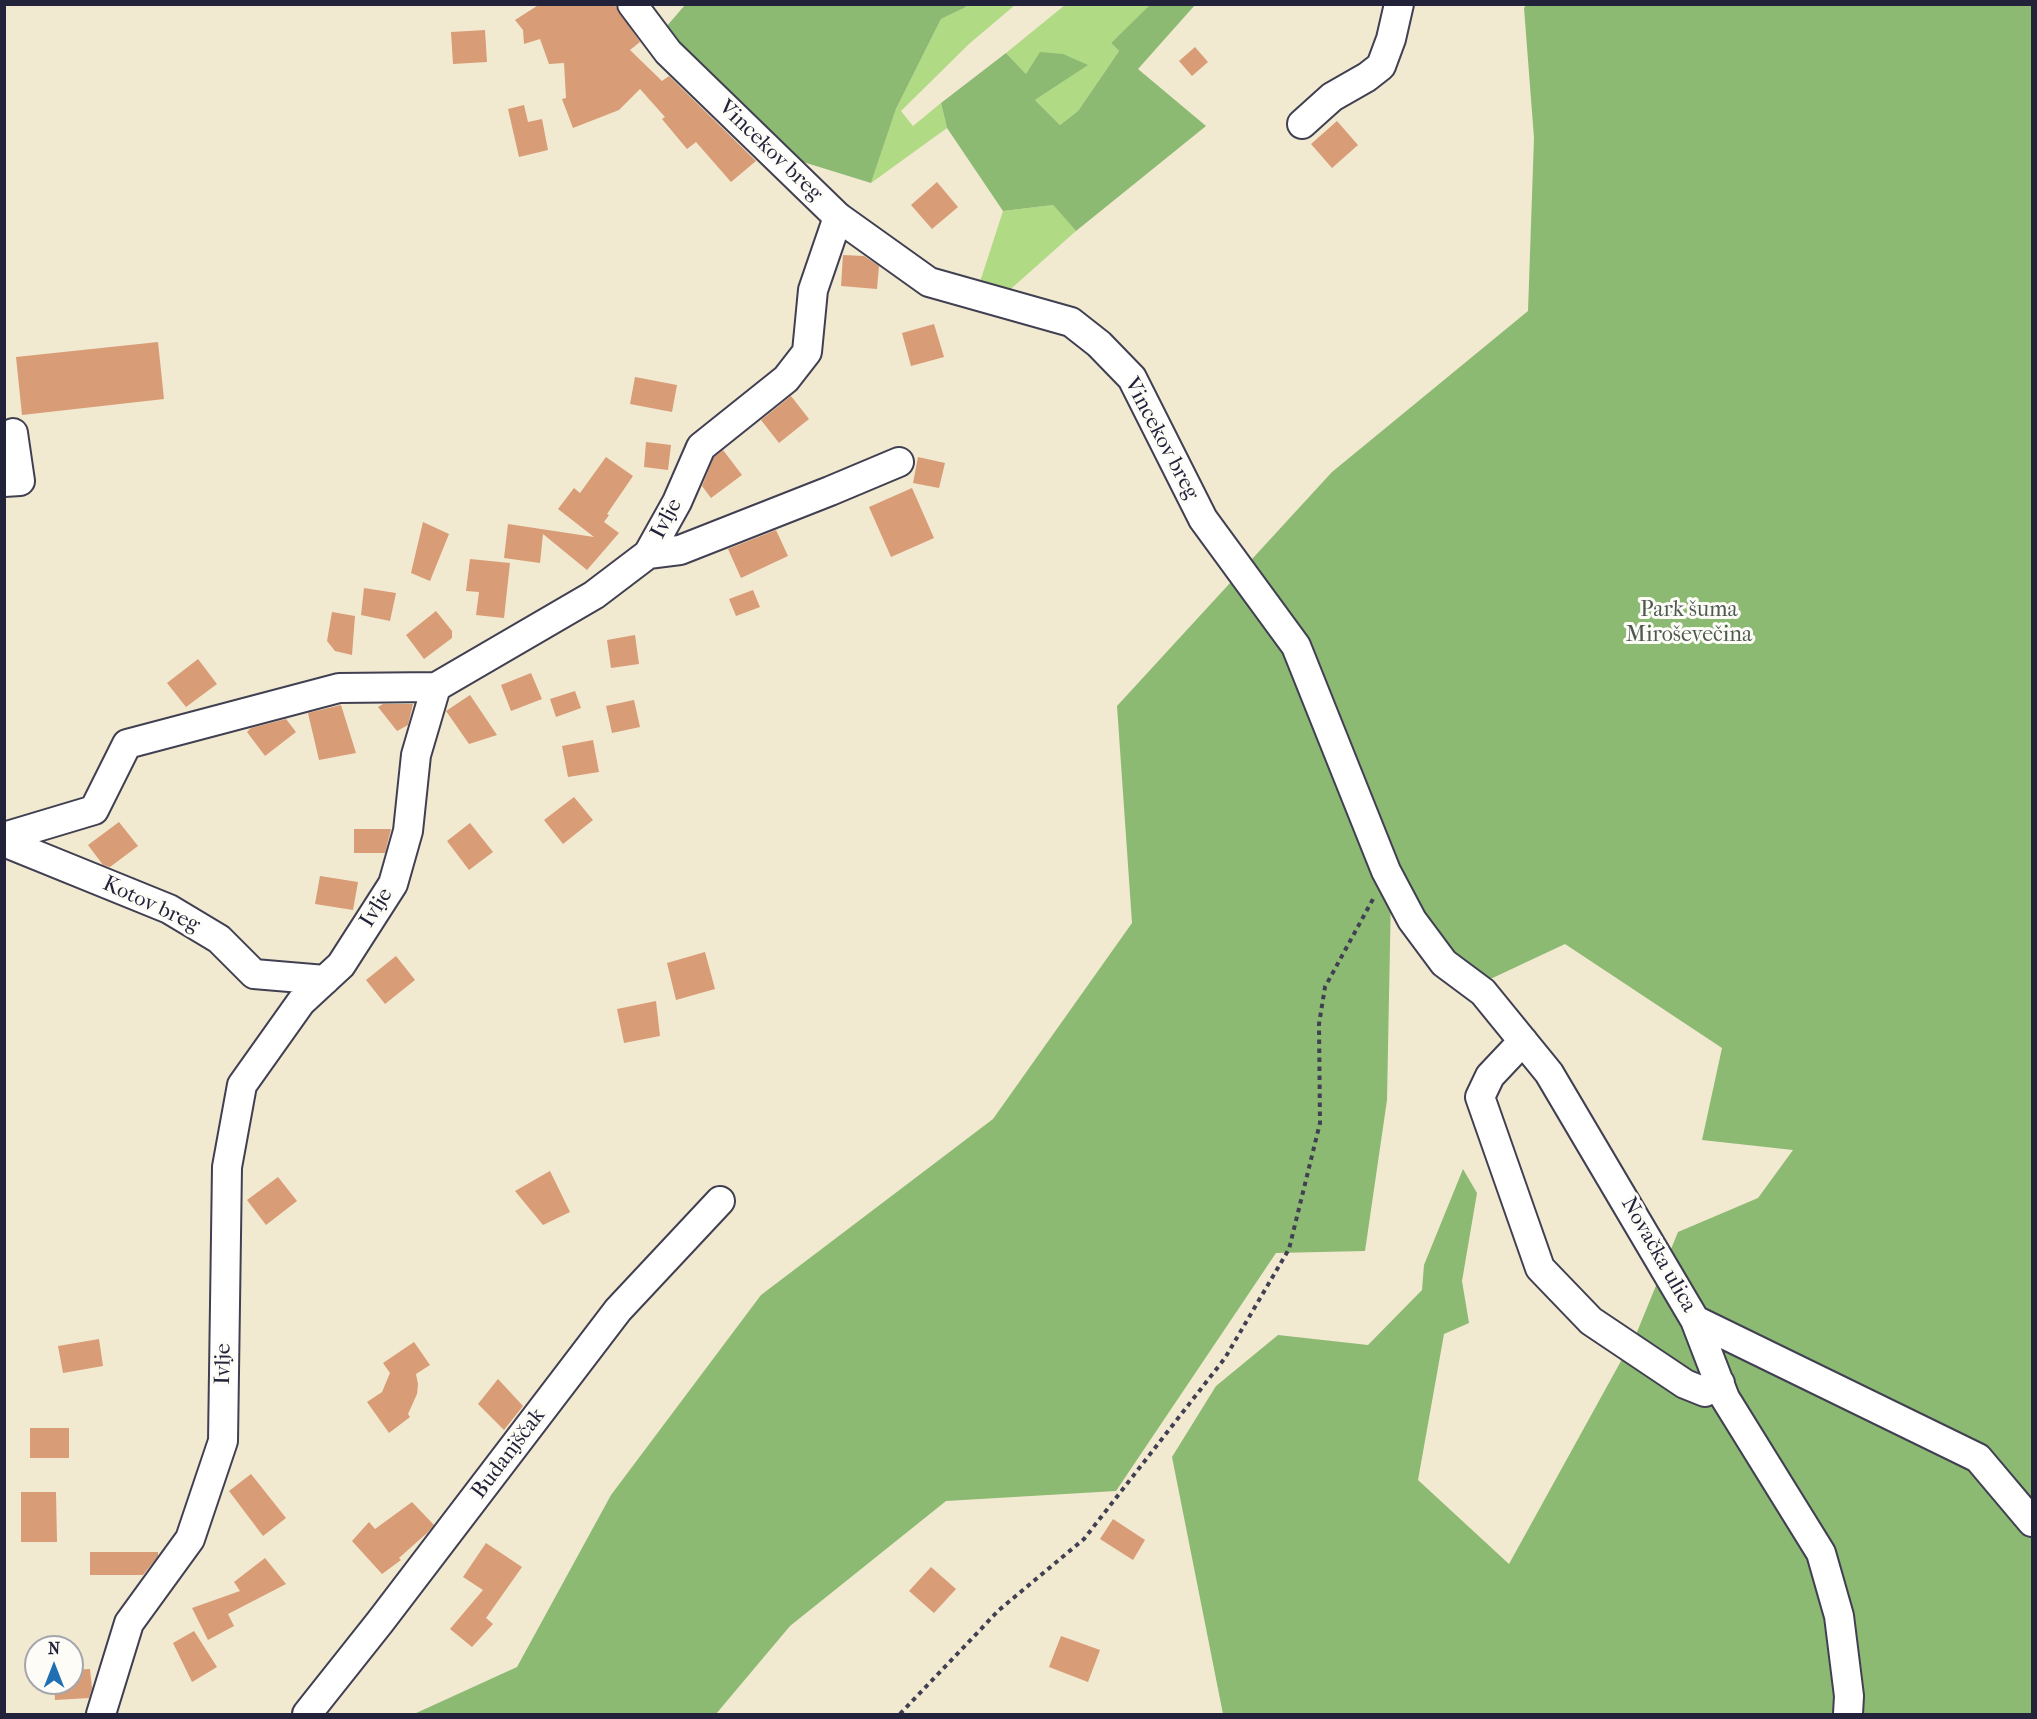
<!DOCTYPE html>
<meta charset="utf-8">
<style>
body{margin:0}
#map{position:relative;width:2037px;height:1719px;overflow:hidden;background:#f2e9d1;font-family:"IM FELL French Canon",serif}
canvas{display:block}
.frame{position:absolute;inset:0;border:6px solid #22223b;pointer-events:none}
.north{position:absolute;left:24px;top:1635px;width:60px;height:60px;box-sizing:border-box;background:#fdfcf7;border:2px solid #a5a5ac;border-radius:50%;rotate:0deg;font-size:16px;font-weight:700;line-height:24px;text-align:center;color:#22223b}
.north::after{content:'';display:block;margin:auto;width:21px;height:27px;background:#1f6fb2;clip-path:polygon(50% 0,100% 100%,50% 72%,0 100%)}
</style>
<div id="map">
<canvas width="2037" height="1719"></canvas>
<div class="frame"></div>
<div class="north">N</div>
</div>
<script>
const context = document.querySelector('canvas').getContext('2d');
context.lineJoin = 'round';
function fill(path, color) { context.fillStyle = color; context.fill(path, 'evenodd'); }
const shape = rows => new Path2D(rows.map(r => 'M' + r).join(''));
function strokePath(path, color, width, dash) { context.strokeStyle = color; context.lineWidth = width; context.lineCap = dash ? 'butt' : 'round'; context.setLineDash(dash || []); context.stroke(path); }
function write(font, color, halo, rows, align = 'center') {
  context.font = font + ' "IM FELL French Canon",serif'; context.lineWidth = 6; context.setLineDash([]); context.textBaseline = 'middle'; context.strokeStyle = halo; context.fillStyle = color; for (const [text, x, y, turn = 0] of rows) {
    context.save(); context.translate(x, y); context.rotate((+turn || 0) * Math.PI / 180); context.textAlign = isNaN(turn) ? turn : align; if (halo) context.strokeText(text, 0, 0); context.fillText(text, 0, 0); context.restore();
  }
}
fill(shape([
 [964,5,1015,5,969,44,901,111,913,126,941,103,947,128,871,183,896,109,941,19,966,7],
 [1065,5,1151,5,1111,43,1119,51,1078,111,1060,125,1035,100,1087,65,1026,74,1006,53],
 [1053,205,1076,231,1004,295,978,288,1003,211]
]), '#b1da84');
fill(shape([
 [964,4,966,7,941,19,896,109,871,183,787,157,666,27,685,5],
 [1151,4,1195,5,1138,69,1206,126,1076,231,1053,205,1003,211,947,128,941,103,1006,53,1026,74,1040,52,1063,54,1088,65,1035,100,1060,125,1078,111,1119,51,1111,43],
 [1526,5,2032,5,2032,1714,1223,1714,1172,1457,1216,1386,1278,1335,1368,1345,1422,1290,1424,1265,1463,1169,1477,1193,1462,1281,1469,1323,1444,1334,1418,1480,1509,1564,1637,1332,1678,1232,1758,1198,1793,1150,1702,1140,1722,1048,1565,944,1484,982,1391,893,1387,1100,1365,1251,1276,1253,1116,1491,946,1501,790,1626,716,1714,414,1714,517,1667,611,1495,761,1295,993,1119,1132,923,1117,706,1332,472,1528,311,1534,138,1524,8]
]), '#8cba72');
fill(shape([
 [540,4,614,4,640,42,630,50,662,81,669,76,756,161,731,182,696,142,687,149,662,119,665,117,640,89,619,110,573,128,562,99,566,98,564,63,549,64,540,39,524,44,523,30,515,20],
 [485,30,487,62,453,64,451,32],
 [1195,47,1208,62,1192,76,1179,61],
 [524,105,528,122,542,119,548,150,519,157,508,109],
 [1337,121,1358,145,1332,168,1311,144],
 [937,182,958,207,932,229,911,205],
 [843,255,864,256,879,266,877,289,841,286],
 [934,324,944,357,911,366,902,333],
 [158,342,164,399,22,415,16,357],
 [635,377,677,385,672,412,630,404],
 [791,396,809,419,779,443,761,420],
 [646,442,671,445,668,470,644,467],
 [723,450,742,475,711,498,702,486,714,457],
 [606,457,633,476,607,514,609,515,604,522,619,533,587,570,543,534,540,563,504,558,508,524,594,537,558,509,574,488,580,493],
 [918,457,945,463,939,488,913,483],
 [912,488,934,538,891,557,869,507],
 [423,522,449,534,430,581,411,573],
 [776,530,788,556,741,578,728,549],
 [470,559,510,563,504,618,476,615,479,592,466,591],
 [364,588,396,593,390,621,361,615],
 [753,590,760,607,736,616,729,599],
 [436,611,452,631,452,638,424,659,406,635],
 [332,612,355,616,352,655,335,651,327,641],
 [635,635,639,664,611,668,607,640],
 [198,659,217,684,186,707,167,683],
 [531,673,542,699,511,711,501,685],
 [575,691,581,708,556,717,550,699],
 [470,695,497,735,469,744,446,711],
 [634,700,640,727,612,733,606,706],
 [383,704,413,704,408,725,397,731,378,707],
 [341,705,356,753,319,760,308,713],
 [286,719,296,732,265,756,247,732,251,728],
 [593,740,599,772,568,777,562,746],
 [574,797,593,820,563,844,544,820],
 [119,822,138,846,110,867,103,865,88,845],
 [470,823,493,852,469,870,447,841],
 [354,829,391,829,385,853,354,853],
 [320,876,358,882,353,910,315,904],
 [705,952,715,989,676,1000,667,963],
 [396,956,415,980,385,1004,366,980],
 [656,1001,660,1036,624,1043,617,1009],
 [550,1171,570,1212,543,1225,515,1191],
 [278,1177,297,1201,266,1225,247,1200],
 [99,1339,103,1366,63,1373,58,1346],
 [414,1342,430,1365,416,1374,418,1384,417,1394,408,1414,410,1417,389,1433,367,1402,382,1392,390,1373,383,1363],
 [498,1379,523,1406,504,1430,478,1404],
 [30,1428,69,1428,69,1458,30,1458],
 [251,1474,286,1518,263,1536,229,1491],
 [21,1492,56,1492,57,1542,21,1542],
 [412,1502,434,1525,427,1533,399,1558,401,1560,382,1574,352,1541,369,1522,375,1529],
 [1113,1519,1145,1540,1133,1560,1100,1539],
 [486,1543,522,1567,486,1618,493,1624,472,1647,450,1629,483,1590,463,1577],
 [90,1552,158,1552,158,1556,143,1575,90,1575],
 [265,1558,286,1584,228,1614,234,1626,208,1640,192,1608,240,1591,234,1582],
 [931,1567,956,1589,934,1613,909,1591],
 [194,1631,217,1667,192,1682,173,1643],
 [1061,1636,1100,1650,1088,1682,1049,1667],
 [90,1669,92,1688,89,1698,55,1700,54,1683,72,1683,72,1670]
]), '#d89c77');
const minor = shape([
 [632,4,668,52,838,217,929,282,1071,322,1099,344,1132,378,1203,519,1296,646,1386,871,1412,920,1444,963,1483,992,1549,1073,1695,1320,1725,1398,1821,1553,1839,1616,1849,1696,1848,1714],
 [1302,124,1332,97,1367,77,1381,66,1391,39,1399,4],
 [4,482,20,481,13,433],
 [648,554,680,550,830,491,899,462],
 [4,837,94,810,127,744,339,688,436,687],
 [4,842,169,909,219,939,254,974,325,980],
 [1523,1041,1490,1076,1480,1097,1540,1268,1591,1321,1685,1384,1705,1392,1720,1383],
 [1695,1320,1978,1458,2032,1522],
 [101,1714,129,1623,190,1539,223,1441,227,1167,242,1085,301,1002,341,965,393,884,408,831,416,755,436,687,594,595,648,554,677,502,701,447,786,379,807,352,813,290,838,217],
 [307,1714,380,1622,618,1310,720,1201]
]);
strokePath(minor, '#414052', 32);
strokePath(shape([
 [900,1714,999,1610,1084,1539,1225,1358,1289,1249,1320,1123,1319,1024,1325,987,1373,899]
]), '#414052', 4, [4.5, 4.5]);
strokePath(minor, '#fff', 28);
write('22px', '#22223b', '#fdfcf7', [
 ["Vincekov breg",770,151,44],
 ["Vincekov breg",1161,439,62],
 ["Ivlje",667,519,-62],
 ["Kotov breg",151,905,25],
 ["Ivlje",377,908,-58],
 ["Novačka ulica",1658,1255,60],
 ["Ivlje",224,1364,-89],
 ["Budanjščak",509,1454,-53]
]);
write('22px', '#4d5951', '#fdfcf7', [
 ["Park šuma",1689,611],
 ["Miroševečina",1689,636]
]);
</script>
